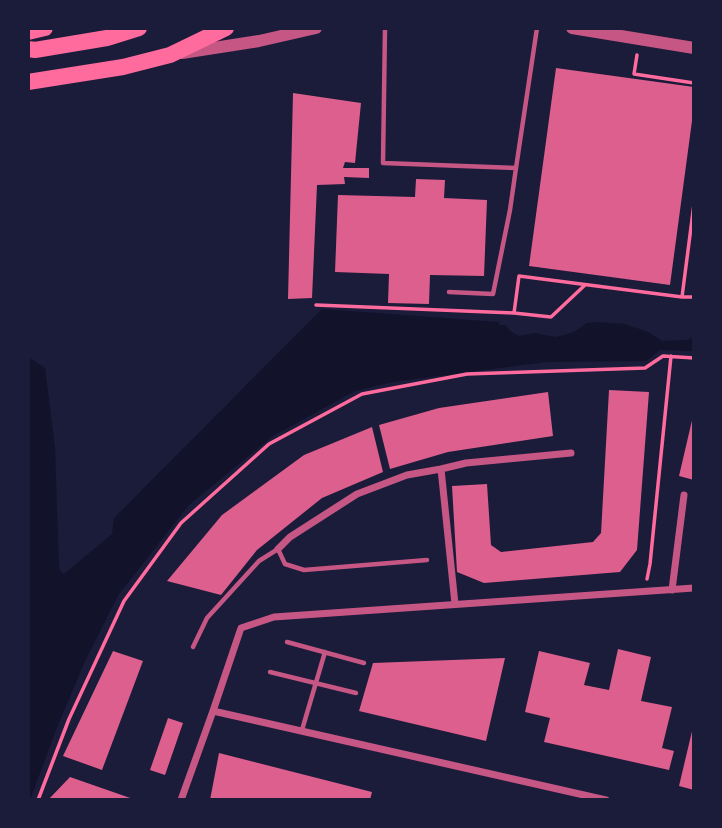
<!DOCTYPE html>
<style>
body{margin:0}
#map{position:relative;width:722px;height:828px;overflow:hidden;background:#1b1b3a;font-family:Jost,sans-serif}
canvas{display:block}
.frame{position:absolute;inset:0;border:30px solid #1b1b3a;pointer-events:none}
</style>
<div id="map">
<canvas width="722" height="828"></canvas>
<div class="frame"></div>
</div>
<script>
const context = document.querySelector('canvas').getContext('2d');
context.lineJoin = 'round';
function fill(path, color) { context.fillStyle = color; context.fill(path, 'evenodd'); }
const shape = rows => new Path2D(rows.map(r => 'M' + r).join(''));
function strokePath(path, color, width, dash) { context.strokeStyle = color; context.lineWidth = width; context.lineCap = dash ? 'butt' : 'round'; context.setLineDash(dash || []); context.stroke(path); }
fill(shape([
 [322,309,498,322,500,325,506,325,510,331,519,336,535,333,555,337,564,335,574,332,587,323,596,322,625,324,648,332,662,341,687,340,694,337,694,351,660,350,646,361,546,362,393,382,355,391,273,436,189,505,119,594,85,661,56,730,30,800,28,800,28,357,45,368,55,448,59,569,64,574,112,534,114,518]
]), '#12122b');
fill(shape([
 [556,68,694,87,694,106,670,285,529,266],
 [293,93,361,103,355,163,345,162,343,168,369,168,369,178,344,177,345,184,317,185,312,298,288,299],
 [416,179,445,180,444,198,487,200,484,276,430,275,429,304,388,303,389,274,335,272,338,195,415,197],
 [609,390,649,392,637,550,620,572,484,583,457,572,452,486,487,484,491,545,501,552,593,542,601,533],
 [548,392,553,436,448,452,390,469,379,425,439,408],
 [693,416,694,417,694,480,679,476],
 [372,427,383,472,322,498,257,550,221,595,167,581,222,515,304,455],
 [618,649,651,657,641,701,672,707,662,748,674,751,669,770,544,742,550,718,525,712,539,651,590,663,584,685,609,690],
 [113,651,143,661,102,770,63,756],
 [505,658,486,741,359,711,373,663],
 [168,718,183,723,165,775,150,770],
 [693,727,694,727,694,790,679,786],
 [219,753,372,792,370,800,210,800],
 [70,777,136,800,48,800]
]), '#dd5f8e');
strokePath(shape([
 [637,55,634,74,694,83],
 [682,297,694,204],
 [316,305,514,313,551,317,585,285],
 [514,313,519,276,682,297,694,297],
 [647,579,650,564,671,356],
 [38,800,69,719,124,601,181,523,269,444,362,394,467,374,645,368,663,356,694,358]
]), '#ff6b9d', 3.5);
strokePath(shape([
 [385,28,383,163,516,168,537,28],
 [449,292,493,294,510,210,516,168],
 [287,642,364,663],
 [193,647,207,618,259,561,278,549,285,564,304,570,427,560],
 [270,672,356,693],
 [302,730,325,652]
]), '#c65784', 4.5);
strokePath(shape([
 [278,549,290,537,357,494,407,475,441,469],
 [672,590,684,495],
 [455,604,441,469,466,463,571,453],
 [213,711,606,800],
 [181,800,213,711,241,628,274,617,694,588]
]), '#c65784', 7);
strokePath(shape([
 [572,28,694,48],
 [182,53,259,41,316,28]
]), '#c65784', 12);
strokePath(shape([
 [28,32,45,28],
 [28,49,35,50,107,38,139,28],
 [28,82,123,67,170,55,226,28]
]), '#ff6b9d', 16);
</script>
